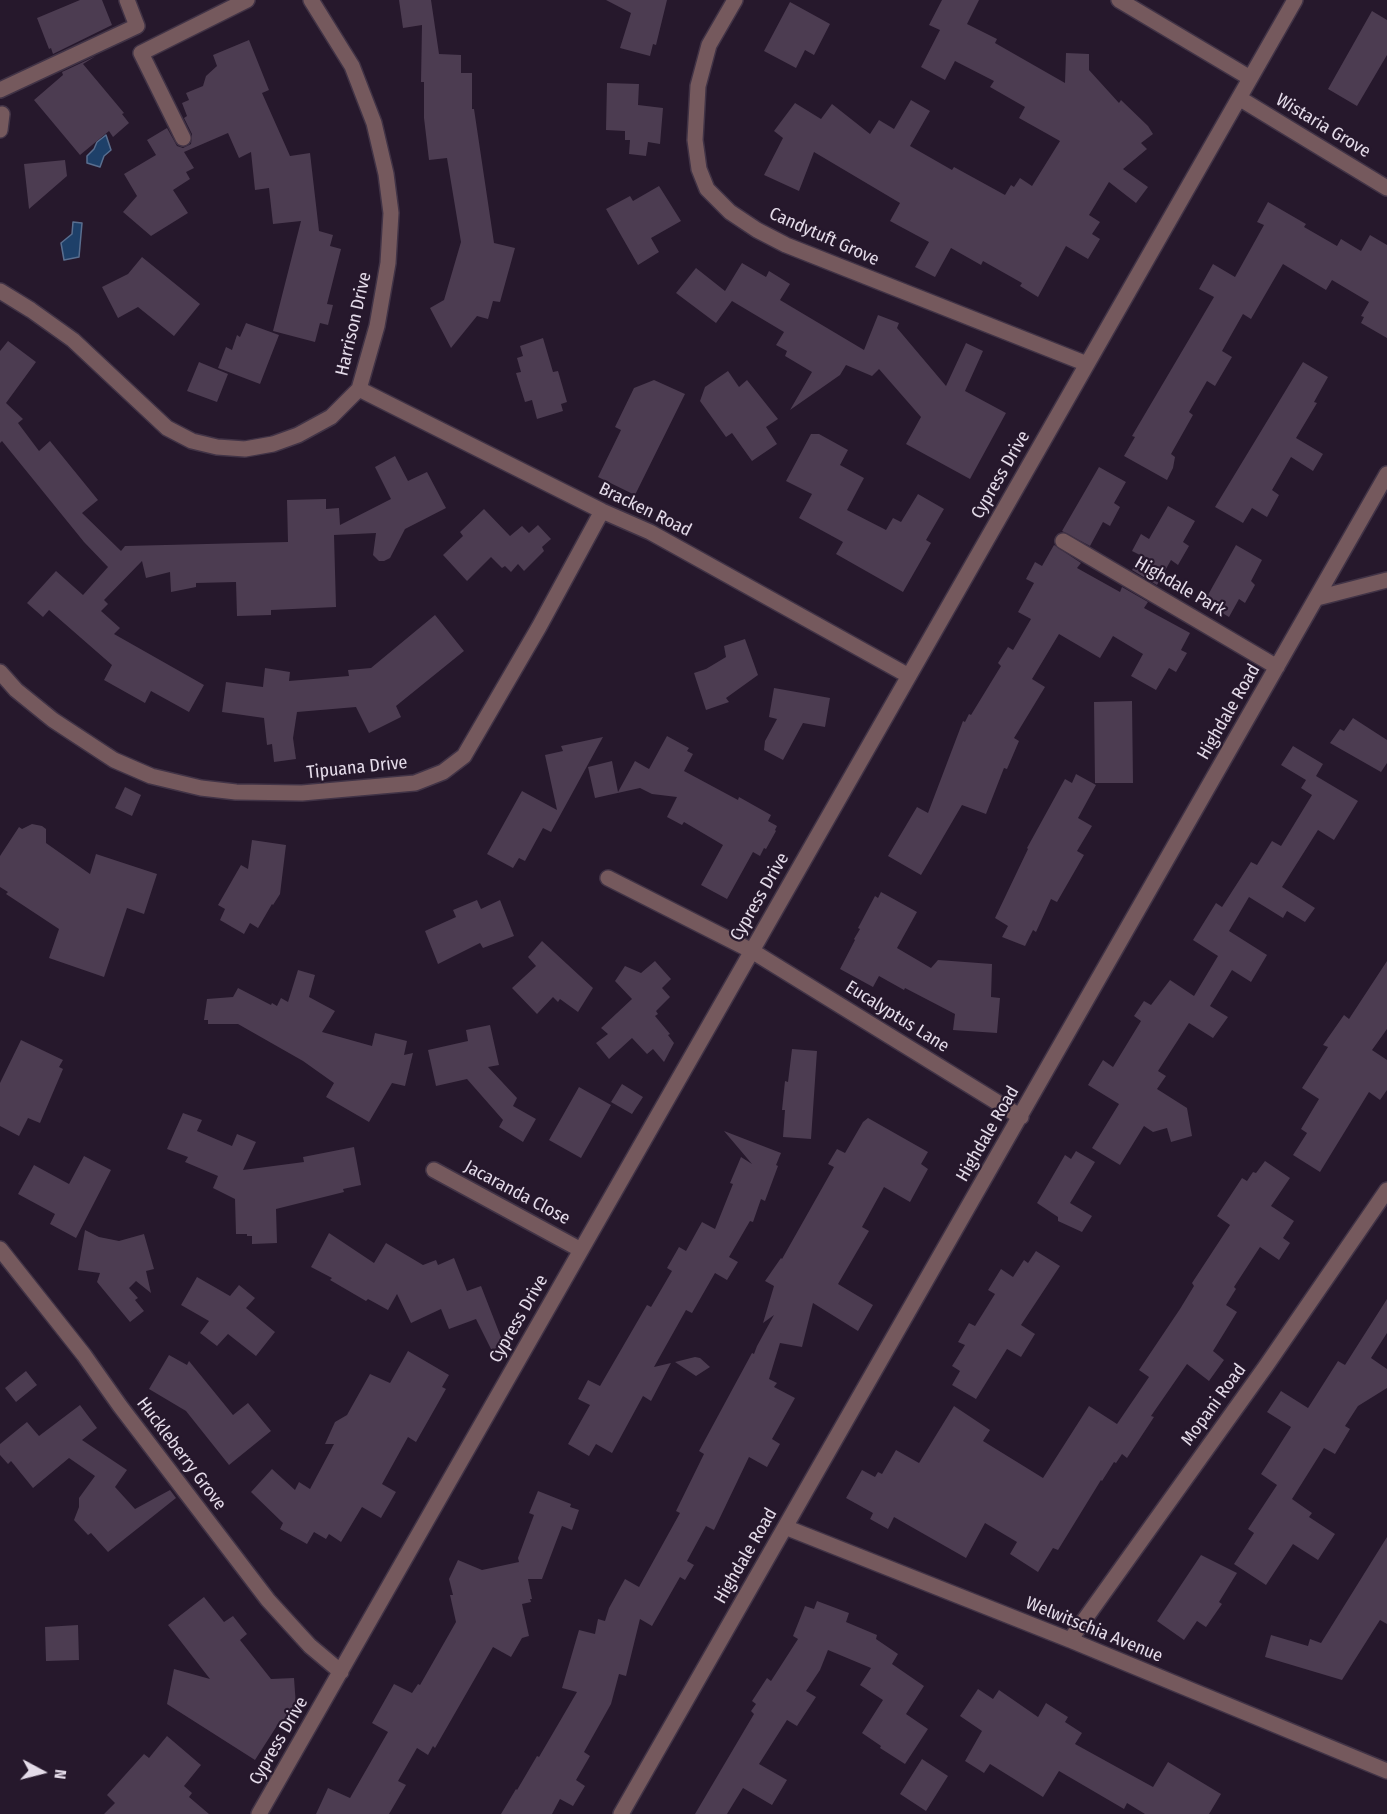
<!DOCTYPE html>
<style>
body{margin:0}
#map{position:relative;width:1387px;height:1814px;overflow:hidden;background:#26182c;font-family:"Fira Sans Condensed",sans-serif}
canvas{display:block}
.north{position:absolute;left:12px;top:1742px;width:60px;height:60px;-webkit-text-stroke:4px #26182c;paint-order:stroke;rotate:97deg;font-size:16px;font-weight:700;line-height:24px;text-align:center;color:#e4dbe9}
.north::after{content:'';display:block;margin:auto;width:21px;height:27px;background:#e4dbe9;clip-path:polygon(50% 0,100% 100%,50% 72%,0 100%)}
</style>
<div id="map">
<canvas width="1387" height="1814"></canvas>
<div class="north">N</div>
</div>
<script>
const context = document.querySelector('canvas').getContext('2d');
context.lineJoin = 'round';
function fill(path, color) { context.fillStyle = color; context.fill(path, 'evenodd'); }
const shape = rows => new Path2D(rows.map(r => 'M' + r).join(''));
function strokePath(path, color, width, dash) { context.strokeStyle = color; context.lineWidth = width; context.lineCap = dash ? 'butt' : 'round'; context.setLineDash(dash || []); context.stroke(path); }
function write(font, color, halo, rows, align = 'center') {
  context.font = font + ' "Fira Sans Condensed",sans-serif'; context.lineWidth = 4.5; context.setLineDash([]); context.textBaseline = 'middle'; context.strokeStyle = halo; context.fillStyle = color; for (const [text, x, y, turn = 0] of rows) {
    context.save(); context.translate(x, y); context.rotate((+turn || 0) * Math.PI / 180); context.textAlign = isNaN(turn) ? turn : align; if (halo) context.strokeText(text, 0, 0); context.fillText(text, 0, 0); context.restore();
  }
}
const water = shape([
 [106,135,111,150,104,156,100,167,87,163,87,156,94,149,97,142,106,135],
 [73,222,82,223,79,257,64,260,61,243,72,234,73,222]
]);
fill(water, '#1e4069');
strokePath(water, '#596e8f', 1.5);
fill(shape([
 [80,0,102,0,112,25,53,54,51,48,49,49,37,18],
 [399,0,431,0,439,54,461,55,461,73,472,73,472,109,474,109,494,243,515,248,500,302,493,301,488,319,477,316,451,348,430,308,444,300,461,242,447,158,429,160,424,118,424,82,421,82,422,25,403,28],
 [606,0,667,0,656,45,653,44,650,56,620,48,631,13],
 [942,0,979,0,967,24,997,39,995,43,1065,83,1066,53,1089,54,1089,70,1119,103,1121,100,1148,126,1153,134,1141,143,1147,149,1123,169,1148,187,1136,203,1109,182,1089,215,1100,222,1092,234,1100,239,1088,259,1066,246,1038,297,1020,286,1022,283,983,261,981,265,951,248,935,277,915,267,929,242,890,221,900,203,814,152,799,191,764,175,783,138,774,131,795,103,821,119,832,104,870,134,879,120,894,129,911,100,930,111,910,146,952,170,954,167,1005,195,1011,185,1014,187,1020,178,1032,186,1060,141,1019,118,1025,107,990,87,994,81,955,61,945,80,921,67,940,30,929,25],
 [790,2,830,24,814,55,805,50,796,68,764,51],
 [1372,11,1387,20,1387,55,1357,106,1328,89],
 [249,40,269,90,262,93,290,156,310,153,319,231,333,235,330,246,341,249,327,304,333,305,328,325,320,323,315,342,273,331,301,221,273,224,269,188,255,190,251,152,239,158,228,133,184,152,194,168,186,172,190,179,173,190,188,213,151,236,123,212,137,196,124,174,156,155,147,140,167,128,177,146,183,148,191,144,192,134,184,118,187,116,182,103,189,100,186,93,203,86,206,76,217,66,213,55],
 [96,56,83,64,124,113,122,114,129,123,113,137,109,131,80,155,34,100,63,75,62,72],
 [607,83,639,84,638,105,663,108,660,144,648,142,646,156,629,154,630,140,625,140,625,131,606,130],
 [65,160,67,176,29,209,24,164],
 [659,186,681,221,651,238,659,252,638,265,606,209,630,196,633,201],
 [1268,202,1306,224,1304,227,1337,246,1341,239,1361,251,1370,235,1387,245,1387,338,1361,323,1364,317,1361,316,1369,302,1332,280,1326,290,1283,264,1251,319,1243,314,1222,351,1232,357,1215,386,1207,381,1189,412,1193,415,1171,454,1175,457,1173,468,1167,480,1124,456,1135,437,1132,436,1214,297,1199,289,1213,264,1235,277,1264,225,1257,222],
 [142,257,200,304,174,336,138,307,118,318,102,287,128,274],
 [742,263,766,277,769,271,790,284,780,300,864,350,878,315,899,323,897,328,946,386,966,343,983,351,965,391,1006,413,970,479,906,444,921,417,879,369,872,376,846,365,840,375,790,410,812,372,785,356,787,351,776,345,784,332,732,301,716,323,676,293,696,268,725,291],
 [246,323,279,335,260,384,218,368,226,347,232,350,237,335,240,337],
 [543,338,553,372,558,371,567,402,561,404,563,411,537,419,532,400,525,402,516,373,521,372,517,358,523,356,520,346],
 [8,341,36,362,6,403,23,419,18,423,39,451,50,441,98,500,82,513,121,551,125,546,288,542,287,500,326,499,326,509,339,508,340,525,391,499,375,467,395,456,408,481,427,472,446,508,405,529,390,558,384,561,379,561,373,555,376,533,334,535,336,607,271,610,271,615,237,616,236,582,196,583,196,587,171,592,170,572,146,578,142,561,104,600,108,604,101,611,120,628,114,634,204,685,189,712,151,691,145,703,104,680,112,665,49,610,43,617,27,603,56,571,83,595,108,567,84,542,2,441,0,443,0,351],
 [199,362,228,374,217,402,187,391],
 [1303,362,1328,377,1314,402,1317,403,1296,438,1323,454,1313,471,1291,457,1272,490,1279,495,1267,517,1252,508,1243,523,1215,507],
 [728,371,739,387,747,380,778,419,766,427,777,444,752,461,732,433,726,437,700,401,705,387],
 [654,380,685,394,635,495,598,477,621,430,615,427,634,388],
 [811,434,819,434,848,450,840,465,864,478,847,510,886,530,893,518,901,522,918,494,944,509,926,540,931,543,903,592,836,554,843,542,799,518,812,494,786,481],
 [1099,467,1126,482,1114,503,1120,507,1110,526,1103,522,1090,546,1062,531],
 [1168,506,1195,521,1183,542,1189,546,1178,565,1171,560,1157,585,1132,570,1140,555,1132,551,1141,534,1149,539],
 [484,509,510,536,522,526,529,533,538,525,551,539,542,547,544,551,524,571,518,564,511,572,505,566,502,568,491,557,467,581,443,555,463,536,460,532],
 [1054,545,1081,563,1077,568,1120,592,1122,587,1148,602,1144,608,1190,633,1181,650,1187,653,1176,672,1169,668,1156,690,1131,676,1143,654,1113,636,1100,658,1059,634,1032,679,1045,687,1014,738,1019,741,1007,769,1004,768,986,814,962,805,921,875,888,856,917,807,928,813,963,721,965,722,969,714,971,715,1001,666,998,663,1008,647,1013,650,1031,619,1018,612,1034,583,1026,579,1035,562,1042,566],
 [1236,545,1262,560,1251,581,1255,585,1245,603,1239,599,1229,617,1204,602],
 [435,615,464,651,396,706,401,717,369,733,356,707,297,712,293,738,296,759,274,762,272,744,267,745,264,718,222,712,226,682,263,687,265,668,290,672,289,681,349,676,348,670,371,668],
 [745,639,758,675,726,698,729,702,706,710,694,673,706,669,726,657,724,646],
 [774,688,830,698,825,727,803,723,783,760,764,750,765,741,777,719,769,717],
 [1132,701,1133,783,1095,783,1094,702],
 [1353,718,1387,740,1387,763,1381,772,1330,743,1340,729,1344,731],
 [667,736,689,748,687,751,693,754,684,771,738,800,739,797,771,815,768,821,777,826,775,830,776,831,766,849,764,848,760,856,753,852,727,899,701,885,723,845,684,822,682,825,667,817,677,797,652,794,640,788,595,798,588,767,612,761,618,792,635,761,649,769],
 [603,737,551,832,543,828,525,861,519,858,513,868,487,854,522,791,557,810,545,755,563,751,561,746],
 [1293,746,1323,764,1316,776,1358,801,1334,840,1318,830,1282,887,1315,908,1305,922,1287,911,1283,918,1249,897,1229,931,1267,955,1251,982,1232,970,1210,1006,1228,1017,1213,1038,1189,1023,1158,1071,1166,1076,1157,1089,1187,1108,1192,1136,1171,1142,1167,1128,1153,1132,1144,1126,1120,1165,1092,1148,1119,1104,1088,1085,1103,1060,1113,1067,1141,1021,1134,1016,1144,1001,1151,1005,1170,980,1194,996,1218,956,1193,940,1216,903,1222,907,1251,862,1257,865,1272,841,1281,846,1312,795,1301,788,1306,780,1281,765],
 [1076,774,1096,785,1078,818,1092,826,1077,851,1084,855,1057,902,1051,899,1036,932,1033,930,1025,946,1002,937,1008,926,995,918,1028,849,1027,848,1065,779,1072,783],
 [125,787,141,795,132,816,115,808],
 [32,824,42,826,46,829,46,843,90,874,96,854,157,874,144,914,127,908,104,977,49,958,59,929,6,894,8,892,0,887,0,856,19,827,22,829],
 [252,840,286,845,280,894,273,905,272,904,258,928,250,923,244,934,220,920,225,909,218,905,241,865,248,869],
 [881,892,917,912,897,948,931,968,938,960,992,964,991,997,1000,998,997,1033,953,1030,955,1014,905,988,904,990,879,976,873,987,840,969,855,940,854,939,860,929,858,928,875,896,878,898],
 [477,900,481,909,500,900,514,936,483,948,480,943,438,964,425,931,456,917,453,910],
 [542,941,593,988,578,1012,560,999,558,1002,553,997,537,1014,512,988,536,966,528,957],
 [655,961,671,979,662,988,670,997,656,1011,658,1014,655,1016,670,1034,668,1035,674,1043,664,1062,653,1049,647,1054,632,1038,609,1059,596,1043,608,1034,601,1028,632,999,615,981,625,966,641,973],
 [1387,961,1387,1029,1372,1050,1387,1060,1387,1090,1380,1100,1369,1092,1320,1172,1293,1155,1307,1133,1301,1129,1319,1099,1302,1088,1328,1047,1323,1045,1344,1015,1349,1019],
 [298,970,315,975,309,997,335,1011,322,1032,372,1046,375,1033,407,1041,404,1055,413,1053,405,1086,392,1083,369,1122,326,1097,334,1083,303,1061,238,1024,208,1024,208,1020,204,1020,207,999,233,997,238,988,271,1005,272,1003,277,1006,281,998,288,1002],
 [490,1025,499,1065,488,1067,517,1098,513,1106,536,1119,523,1142,499,1127,503,1120,467,1079,436,1086,428,1050,468,1041,466,1030],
 [21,1040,63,1060,59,1067,63,1069,40,1123,28,1118,19,1136,0,1126,0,1083],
 [792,1049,817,1051,811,1139,783,1137,785,1110,782,1110,785,1081,788,1082],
 [622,1084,643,1097,632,1114,611,1102],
 [579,1087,611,1105,581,1158,549,1140],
 [183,1113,202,1120,197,1131,232,1146,237,1134,256,1142,243,1170,304,1162,303,1157,354,1147,361,1185,343,1189,344,1192,276,1209,277,1243,252,1244,252,1236,247,1236,247,1234,236,1234,235,1199,213,1188,218,1176,185,1162,188,1157,167,1149],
 [868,1118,928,1152,921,1164,928,1169,910,1202,884,1187,862,1227,869,1231,838,1284,873,1305,858,1331,813,1303,802,1347,780,1343,769,1379,777,1383,774,1387,795,1398,772,1439,780,1444,767,1467,749,1457,714,1530,706,1526,687,1561,694,1565,685,1580,680,1577,652,1626,640,1619,626,1676,619,1674,611,1704,584,1752,590,1756,576,1780,585,1786,573,1806,560,1799,552,1814,501,1814,516,1789,517,1790,537,1756,539,1757,577,1692,562,1688,579,1630,595,1634,598,1619,605,1621,609,1608,625,1579,639,1587,680,1513,676,1511,704,1454,699,1451,752,1353,754,1354,757,1346,774,1315,763,1323,774,1286,765,1281,781,1258,782,1259,834,1167,828,1164,837,1149,845,1153,863,1122],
 [724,1131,781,1153,776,1165,778,1166,765,1201,761,1199,753,1222,750,1221,729,1257,738,1262,727,1280,715,1273,692,1313,686,1310,654,1367,671,1363,651,1401,643,1396,612,1453,596,1444,589,1456,568,1444,590,1405,578,1399,588,1380,600,1386,647,1305,651,1307,672,1271,667,1268,679,1247,686,1251,702,1222,715,1229,733,1184,730,1183,741,1157,752,1164],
 [1076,1151,1095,1162,1070,1203,1092,1216,1082,1232,1058,1221,1058,1217,1037,1203,1065,1155,1071,1159],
 [84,1156,111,1170,76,1238,50,1224,55,1214,18,1194,34,1165,69,1184],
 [1265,1161,1290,1178,1271,1206,1294,1221,1283,1238,1290,1243,1279,1260,1260,1247,1234,1287,1236,1289,1226,1305,1237,1312,1213,1351,1224,1360,1209,1381,1187,1364,1151,1416,1154,1417,1127,1458,1122,1454,1116,1463,1114,1462,1102,1481,1101,1480,1058,1550,1053,1548,1038,1572,1010,1554,1017,1542,985,1523,966,1558,894,1517,888,1529,870,1519,873,1513,846,1498,862,1470,875,1477,878,1472,882,1474,896,1450,919,1463,954,1406,990,1430,983,1441,1043,1478,1089,1406,1117,1424,1149,1377,1139,1370,1180,1309,1194,1286,1192,1283,1230,1225,1217,1216,1242,1178,1247,1181,1253,1172,1256,1173],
 [85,1230,99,1237,119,1241,144,1234,154,1269,146,1271,151,1293,136,1281,129,1288,138,1298,135,1300,144,1311,130,1322,97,1282,100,1273,78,1270],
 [329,1233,374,1263,386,1243,423,1265,436,1260,438,1265,454,1258,467,1291,481,1286,504,1345,492,1351,476,1319,449,1329,441,1309,411,1323,397,1294,388,1310,368,1299,366,1301,330,1280,332,1278,311,1267],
 [1036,1251,1060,1266,1021,1325,1035,1334,1021,1357,1007,1349,976,1399,952,1385,960,1371,952,1366,965,1345,958,1342,969,1323,975,1326,995,1294,988,1290,1001,1269,1013,1277,1024,1260,1028,1263],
 [197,1277,230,1296,239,1285,255,1298,246,1308,275,1332,256,1356,228,1334,217,1346,200,1333,209,1321,181,1305],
 [1387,1299,1387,1333,1371,1358,1387,1369,1387,1388,1358,1406,1345,1426,1350,1429,1335,1454,1324,1448,1292,1499,1312,1513,1309,1517,1335,1534,1318,1560,1293,1544,1266,1585,1234,1564,1254,1533,1248,1529,1277,1485,1261,1474,1291,1427,1267,1412,1281,1391,1308,1408,1338,1361,1345,1365],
 [408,1351,449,1375,442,1387,446,1389,416,1442,408,1437,382,1484,396,1492,381,1518,362,1507,341,1542,329,1534,326,1539,314,1532,307,1544,280,1529,283,1523,251,1492,272,1469,295,1490,299,1482,310,1489,334,1444,325,1444,335,1422,347,1415,370,1374,390,1383],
 [169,1355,187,1365,189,1361,233,1415,248,1403,271,1431,229,1465,186,1411,149,1389],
 [695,1357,700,1358,710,1367,696,1376,675,1362],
 [26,1371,37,1385,16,1402,5,1388],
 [80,1405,97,1428,82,1440,127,1470,115,1487,135,1509,170,1490,176,1498,108,1552,91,1533,88,1535,74,1520,79,1507,79,1498,95,1476,69,1458,33,1488,11,1461,8,1464,0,1455,0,1444,27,1422,39,1436],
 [538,1491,571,1504,570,1507,579,1510,572,1530,562,1526,542,1579,528,1579,532,1599,530,1599,531,1602,522,1604,529,1636,522,1638,511,1657,493,1647,435,1748,433,1746,428,1755,417,1748,398,1781,406,1785,389,1814,316,1814,328,1788,350,1798,388,1732,372,1723,394,1684,412,1693,418,1684,420,1685,456,1622,450,1595,453,1595,449,1579,458,1560,482,1570,519,1562,518,1558,534,1515,529,1513],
 [1387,1537,1387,1624,1380,1620,1342,1680,1265,1657,1271,1635,1308,1646,1310,1639,1321,1643],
 [1201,1555,1237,1573,1219,1602,1222,1604,1206,1627,1197,1621,1184,1640,1157,1621],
 [204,1597,224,1622,233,1616,247,1634,240,1640,271,1679,294,1678,296,1706,286,1724,280,1721,255,1760,167,1704,174,1669,210,1679,168,1625],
 [817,1601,849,1613,846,1622,877,1635,876,1639,898,1654,892,1664,924,1686,906,1714,928,1729,905,1764,880,1748,881,1746,862,1733,883,1700,860,1685,871,1668,828,1650,820,1670,806,1691,816,1697,797,1726,787,1720,759,1764,787,1780,772,1805,743,1788,727,1814,695,1814,754,1714,751,1711,756,1704,752,1701,767,1678,771,1681,798,1639,793,1636,805,1606,814,1609],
 [78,1625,79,1660,46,1661,45,1627],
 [978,1689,993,1699,999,1690,1038,1717,1046,1703,1068,1717,1065,1722,1082,1733,1075,1744,1153,1787,1168,1762,1221,1794,1209,1814,1145,1814,1127,1803,1124,1809,1059,1771,1043,1797,990,1764,984,1773,965,1761,982,1731,960,1716],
 [167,1736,201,1765,184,1786,192,1793,189,1797,209,1814,104,1814,115,1803,107,1795,144,1754,149,1758],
 [922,1759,948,1776,926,1811,900,1794]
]), '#4c3c51');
const minor = shape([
 [735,0,709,45,698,86,695,140,699,169,707,189,730,212,757,230,786,245,1087,364],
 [1119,0,1250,78],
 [0,90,137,26,127,0],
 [1239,98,1387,188],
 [0,130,2,114],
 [183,138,141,53,247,0],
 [0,291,31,310,73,340,167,428,192,441,217,447,245,449,273,444,298,435,331,417,359,389,377,326,388,263,391,213,386,174,374,123,352,66,311,0],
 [359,389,602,511,650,532,909,676],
 [1063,541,1277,667],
 [1317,598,1387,580],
 [0,672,16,690,53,720,114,760,151,776,201,788,236,792,302,793,415,783,443,772,464,756,539,627,602,511],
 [608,878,752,951,1021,1117],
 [434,1170,581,1250],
 [0,1249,84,1355,120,1406,268,1600,310,1646,341,1672],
 [785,1527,1070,1640,1387,1771],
 [1070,1640,1266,1366,1387,1190],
 [259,1814,1295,0],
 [621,1814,1387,474]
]);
strokePath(minor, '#413346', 18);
strokePath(minor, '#75595d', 15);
write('18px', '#e4dbe9', '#26182c', [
 ["Wistaria Grove",1323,126,31],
 ["Candytuft Grove",824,237,24],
 ["Harrison Drive",354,324,-77],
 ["Cypress Drive",1001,475,-60],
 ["Bracken Road",645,510,26],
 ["Highdale Park",1180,587,30],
 ["Highdale Road",1229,712,-60],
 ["Tipuana Drive",357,768,-6],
 ["Cypress Drive",760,897,-60],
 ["Eucalyptus Lane",897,1017,32],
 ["Highdale Road",988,1134,-60],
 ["Jacaranda Close",517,1193,28],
 ["Cypress Drive",519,1319,-60],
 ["Mopani Road",1214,1405,-54],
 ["Huckleberry Grove",181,1454,53],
 ["Highdale Road",746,1556,-60],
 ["Welwitschia Avenue",1094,1630,22],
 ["Cypress Drive",279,1741,-60]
]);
</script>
